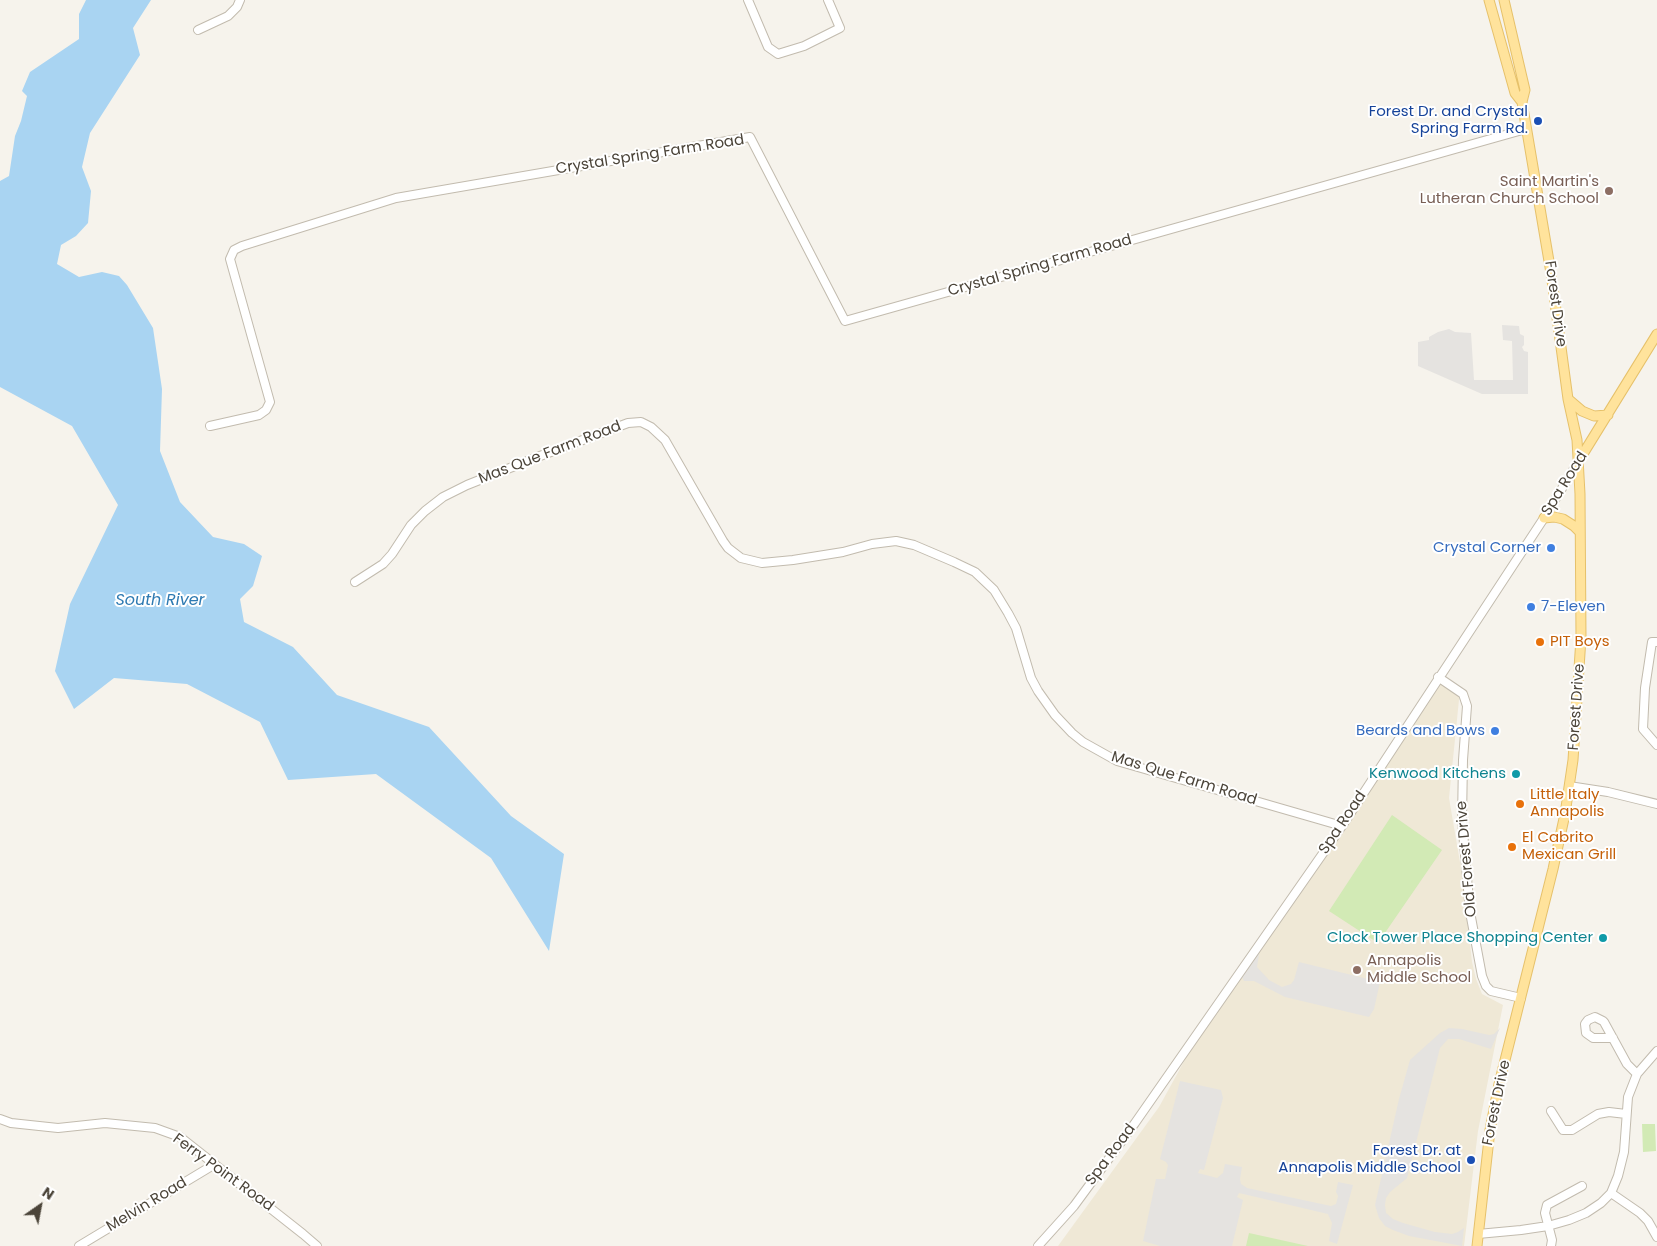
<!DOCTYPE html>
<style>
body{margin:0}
#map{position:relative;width:1657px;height:1246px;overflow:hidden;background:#f6f3ec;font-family:Poppins,sans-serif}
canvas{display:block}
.north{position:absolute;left:15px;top:1181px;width:50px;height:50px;-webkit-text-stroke:4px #fff;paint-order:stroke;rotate:33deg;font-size:14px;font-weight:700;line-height:20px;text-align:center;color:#4b4439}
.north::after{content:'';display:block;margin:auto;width:18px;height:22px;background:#4b4439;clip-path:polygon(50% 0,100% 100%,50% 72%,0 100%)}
</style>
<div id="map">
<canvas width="1657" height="1246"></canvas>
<div class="north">N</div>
</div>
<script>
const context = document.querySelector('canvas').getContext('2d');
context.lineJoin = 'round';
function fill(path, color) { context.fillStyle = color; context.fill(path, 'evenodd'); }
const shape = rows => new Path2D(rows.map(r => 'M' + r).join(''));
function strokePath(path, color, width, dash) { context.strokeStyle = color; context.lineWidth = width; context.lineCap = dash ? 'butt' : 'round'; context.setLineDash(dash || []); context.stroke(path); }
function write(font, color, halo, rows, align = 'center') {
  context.font = font + ' Poppins,sans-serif'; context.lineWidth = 4; context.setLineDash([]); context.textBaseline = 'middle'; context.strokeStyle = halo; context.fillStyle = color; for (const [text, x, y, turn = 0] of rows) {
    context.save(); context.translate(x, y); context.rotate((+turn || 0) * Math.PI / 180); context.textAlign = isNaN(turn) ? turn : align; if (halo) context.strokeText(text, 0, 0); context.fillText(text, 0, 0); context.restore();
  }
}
fill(shape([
 [1441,680,1452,681,1460,690,1449,798,1463,880,1472,962,1476,979,1482,994,1503,1005,1478,1131,1464,1246,1058,1246,1159,1107,1210,1014]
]), '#efe8d6');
fill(shape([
 [1392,815,1442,850,1378,943,1329,911],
 [1642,1124,1655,1124,1656,1151,1643,1152],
 [1249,1233,1308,1246,1246,1246]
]), '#d2eab5');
fill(shape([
 [1502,325,1519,326,1520,334,1524,336,1524,345,1522,347,1524,351,1528,352,1528,394,1482,394,1418,366,1418,342,1429,340,1429,337,1438,332,1449,329,1455,332,1471,333,1474,380,1513,380,1512,341,1503,340],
 [1261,942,1257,967,1269,980,1282,987,1291,984,1294,980,1299,962,1380,982,1374,1009,1369,1017,1285,997,1254,981,1244,981,1240,973],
 [1449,1028,1462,1029,1489,1035,1494,1034,1500,1028,1491,1049,1459,1039,1448,1039,1440,1048,1407,1178,1390,1192,1386,1198,1385,1205,1386,1213,1393,1219,1403,1223,1435,1232,1452,1234,1458,1232,1464,1228,1462,1246,1409,1236,1393,1230,1385,1226,1379,1218,1375,1205,1399,1099,1410,1060,1440,1033],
 [1180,1081,1221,1090,1223,1098,1204,1170,1200,1169,1198,1173,1217,1178,1223,1173,1225,1164,1242,1167,1240,1179,1241,1184,1247,1188,1331,1206,1336,1204,1338,1196,1336,1192,1338,1182,1353,1185,1337,1244,1329,1241,1332,1223,1328,1214,1239,1193,1237,1197,1243,1200,1232,1246,1160,1246,1143,1241,1156,1179,1165,1179,1168,1165,1166,1162,1160,1159]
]), '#e5e3e0');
fill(shape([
 [86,0,151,0,133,28,140,55,90,133,82,167,91,191,88,223,76,236,61,245,57,264,79,277,102,272,119,276,127,285,153,328,162,389,160,451,180,502,213,537,244,544,262,556,253,586,240,599,244,622,293,647,337,695,429,727,511,816,564,854,549,951,491,858,376,774,288,780,260,722,187,684,114,678,74,709,55,671,70,604,118,505,72,426,0,387,0,181,9,176,15,136,21,121,27,96,22,91,30,72,79,39,79,14]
]), '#a9d4f2');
const minor = shape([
 [748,0,768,47,778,54,804,46,840,28,828,0],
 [198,30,228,16,237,7,240,0],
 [210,426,259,415,266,410,270,402,230,259,234,250,242,246,396,198,750,137,845,321,1526,129],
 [355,582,383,564,392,554,411,525,425,511,443,497,467,485,540,456,628,423,641,422,651,427,665,440,723,541,728,548,741,558,762,563,793,560,843,552,872,544,896,541,914,545,954,562,975,572,994,590,1008,613,1016,628,1031,678,1038,691,1055,715,1072,733,1083,742,1117,761,1342,826],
 [1657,642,1652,642,1645,688,1643,729,1657,745],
 [1438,677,1463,694,1467,706,1463,760,1462,820,1470,912,1482,976,1486,986,1491,991,1521,998],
 [1569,786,1608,792,1657,804],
 [1613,1038,1593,1038,1586,1033,1585,1024,1588,1020,1595,1017,1603,1021,1604,1022,1627,1064,1637,1074],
 [1551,1111,1563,1130,1572,1130,1598,1114,1609,1112,1626,1114],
 [0,1119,11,1123,58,1128,105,1123,155,1128,180,1137,303,1234,317,1246],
 [1611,1193,1640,1213,1648,1221,1657,1237],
 [1478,1234,1521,1230,1548,1226,1569,1220,1586,1213,1601,1203,1611,1193,1618,1176,1624,1152,1628,1097,1637,1074,1657,1051],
 [79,1246,215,1164],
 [1038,1246,1074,1206,1135,1123,1342,826,1544,518,1578,462],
 [1551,1246,1552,1240,1545,1213,1547,1205,1582,1186]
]);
const major = shape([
 [1489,0,1515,93,1522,102],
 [1568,399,1582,411,1594,416,1608,415],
 [1578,462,1657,334],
 [1544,518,1554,517,1563,519,1574,526,1579,531],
 [1477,1246,1490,1130,1499,1084,1553,869,1565,814,1573,760,1581,638,1580,494,1577,440,1568,399,1551,273,1522,102,1525,90,1504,0]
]);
strokePath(minor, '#c2bbae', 10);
strokePath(major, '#e6c16a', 11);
strokePath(minor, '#fff', 8);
strokePath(major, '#ffe39c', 9);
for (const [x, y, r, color] of [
 [1538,121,5,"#1a4fb4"],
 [1609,191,5,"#8d6e63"],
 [1551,548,5,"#3f7fe0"],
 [1531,607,5,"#3f7fe0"],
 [1540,642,5,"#e8710a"],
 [1495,731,5,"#3f7fe0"],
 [1516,774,5,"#0f9aa8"],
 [1520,804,5,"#e8710a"],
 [1512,847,5,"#e8710a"],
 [1603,938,5,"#0f9aa8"],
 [1357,970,5,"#8d6e63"],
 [1471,1160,5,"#1a4fb4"]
]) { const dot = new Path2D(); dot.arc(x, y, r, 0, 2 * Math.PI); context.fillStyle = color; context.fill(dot); strokePath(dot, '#fff', 2); }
write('15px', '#164399', '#fff', [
 ["Forest Dr. and Crystal",1528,112],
 ["Spring Farm Rd.",1528,129],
 ["Forest Dr. at",1461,1151],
 ["Annapolis Middle School",1461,1168]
], 'right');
write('15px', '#4b4439', '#fff', [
 ["Crystal Spring Farm Road",650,155,-9],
 ["Crystal Spring Farm Road",1040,266,-16],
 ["Forest Drive",1555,304,82],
 ["Mas Que Farm Road",550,453,-21],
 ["Spa Road",1565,484,-58],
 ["Forest Drive",1577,707,-86],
 ["Mas Que Farm Road",1184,779,17],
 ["Spa Road",1343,823,-56],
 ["Old Forest Drive",1467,859,-95],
 ["Forest Drive",1497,1103,-78],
 ["Spa Road",1111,1155,-53],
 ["Ferry Point Road",223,1173,36],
 ["Melvin Road",147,1205,-31]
]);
write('15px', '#785e54', '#fff', [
 ["Saint Martin's",1599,182],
 ["Lutheran Church School",1599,199],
 ["Annapolis",1367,961,"left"],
 ["Middle School",1367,978,"left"]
], 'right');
write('15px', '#366cbe', '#fff', [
 ["Crystal Corner",1541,548],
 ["7-Eleven",1541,607,"left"],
 ["Beards and Bows",1485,731]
], 'right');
write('15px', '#c56008', '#fff', [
 ["PIT Boys",1550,642],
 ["Little Italy",1530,795],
 ["Annapolis",1530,812],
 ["El Cabrito",1522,838],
 ["Mexican Grill",1522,855]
], 'left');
write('15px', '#0d838f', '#fff', [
 ["Kenwood Kitchens",1506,774],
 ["Clock Tower Place Shopping Center",1593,938]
], 'right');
write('italic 16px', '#2e7ab2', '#fff', [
 ["South River",160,601]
]);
</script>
